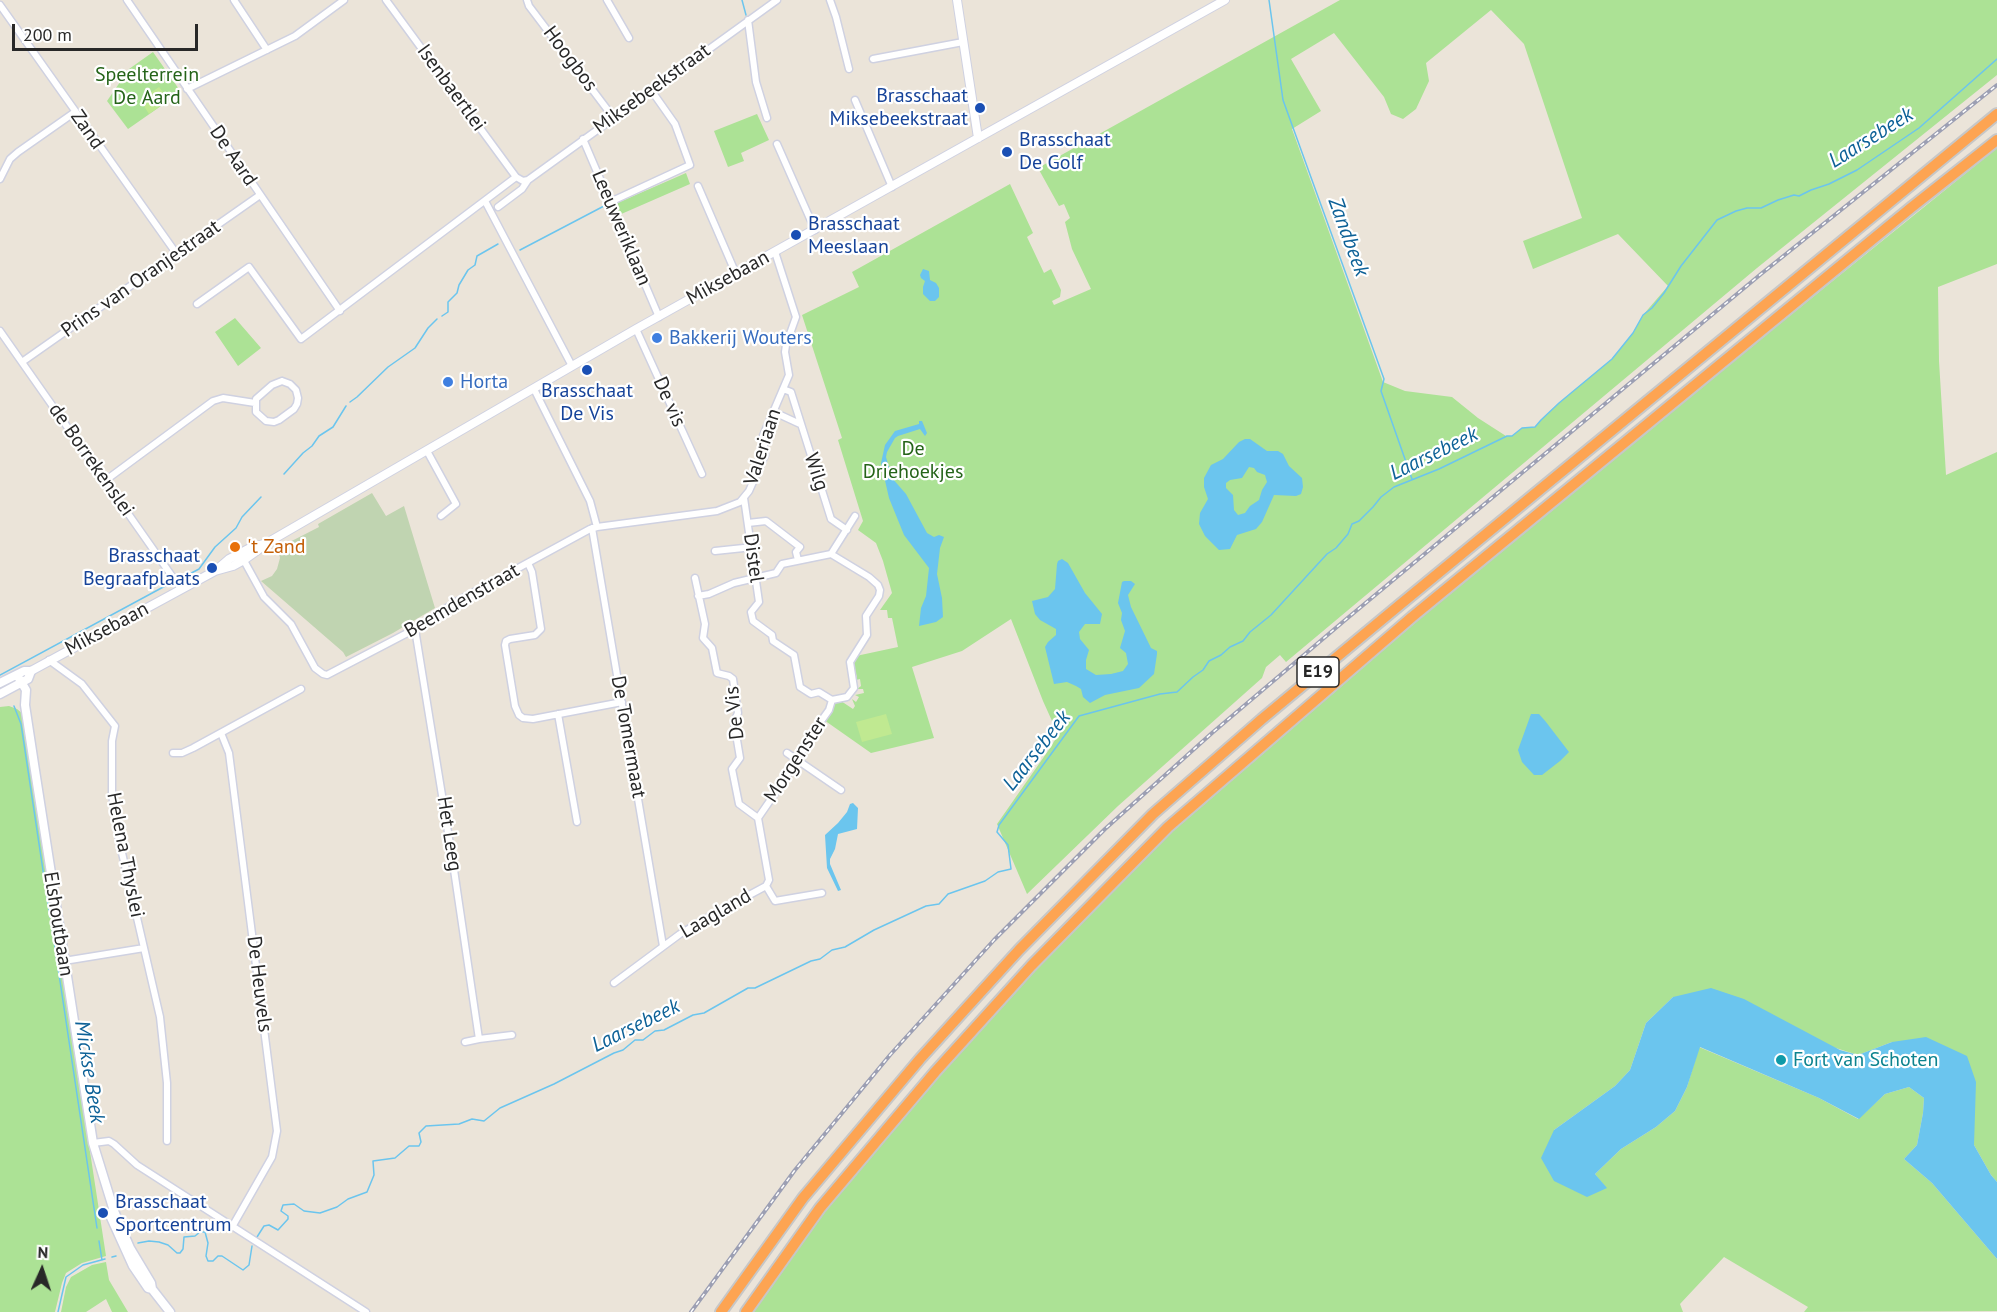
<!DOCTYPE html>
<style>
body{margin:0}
#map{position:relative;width:1997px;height:1312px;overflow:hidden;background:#ebe4d9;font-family:"PT Sans",sans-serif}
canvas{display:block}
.north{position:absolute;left:12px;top:1240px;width:60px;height:60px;-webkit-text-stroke:4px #fff;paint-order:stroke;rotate:3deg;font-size:16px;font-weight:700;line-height:24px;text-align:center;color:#282828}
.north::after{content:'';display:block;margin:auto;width:21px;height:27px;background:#282828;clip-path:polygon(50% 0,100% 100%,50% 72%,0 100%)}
.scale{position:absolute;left:12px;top:24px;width:186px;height:27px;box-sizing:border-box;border:3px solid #282828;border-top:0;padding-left:8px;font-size:18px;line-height:21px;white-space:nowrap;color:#282828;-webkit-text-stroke:4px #fff;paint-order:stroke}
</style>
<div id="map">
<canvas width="1997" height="1312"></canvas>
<div class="north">N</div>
<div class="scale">200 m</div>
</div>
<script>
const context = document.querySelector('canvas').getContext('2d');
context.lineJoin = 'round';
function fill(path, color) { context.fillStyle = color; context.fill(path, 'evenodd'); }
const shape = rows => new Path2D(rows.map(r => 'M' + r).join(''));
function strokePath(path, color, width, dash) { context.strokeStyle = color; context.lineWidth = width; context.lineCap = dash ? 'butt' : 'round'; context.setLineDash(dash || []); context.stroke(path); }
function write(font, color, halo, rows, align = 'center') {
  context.font = font + ' "PT Sans",sans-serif'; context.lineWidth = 4.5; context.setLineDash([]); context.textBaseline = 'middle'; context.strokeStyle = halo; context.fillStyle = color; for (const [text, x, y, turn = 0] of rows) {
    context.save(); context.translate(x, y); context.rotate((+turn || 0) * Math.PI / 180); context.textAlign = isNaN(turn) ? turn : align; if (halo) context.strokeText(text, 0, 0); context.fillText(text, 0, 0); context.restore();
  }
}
fill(shape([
 [1340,0,1997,0,1997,75,1757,268,1286,662,1280,655,1266,667,1262,678,1118,806,1027,894,997,824,1048,751,1055,740,1057,732,1043,701,1011,619,962,651,912,667,934,738,871,753,824,720,835,701,841,701,853,709,855,706,852,699,856,702,859,697,855,695,864,693,863,689,857,689,861,686,860,679,856,680,855,678,857,677,852,662,856,656,898,647,892,618,888,618,887,610,880,610,892,593,883,561,876,543,858,530,863,521,838,440,842,438,802,315,859,287,852,272,1010,184,1033,233,1027,237,1044,273,1051,269,1061,290,1060,297,1052,301,1054,305,1091,289,1072,249,1065,222,1070,218,1064,204,1059,206,1038,168],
 [1491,10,1524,44,1582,218,1523,241,1533,269,1618,234,1668,286,1643,315,1633,333,1612,359,1559,403,1541,420,1535,427,1522,428,1512,436,1506,436,1478,418,1452,397,1405,391,1383,382,1292,129,1321,111,1291,59,1334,33,1384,97,1391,114,1403,119,1416,109,1429,81,1426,63],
 [153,52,181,92,128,129,107,101,129,69],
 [757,114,769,140,741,153,744,161,728,167,714,131],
 [1997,148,1997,264,1938,287,1939,361,1946,475,1997,452,1997,1182,1991,1175,1974,1145,1974,1121,1892,1042,1858,1055,1673,997,1646,1023,1630,1070,1615,1086,1554,1130,1606,1188,1595,1174,1621,1149,1656,1127,1675,1111,1687,1087,1699,1047,1819,1098,1858,1119,1885,1094,1909,1087,1924,1098,1923,1113,1917,1145,1904,1159,1932,1183,1997,1259,1997,1311,1804,1312,1808,1307,1724,1257,1680,1304,1683,1312,753,1312,825,1212,939,1076,1035,970,1172,832,1416,622,1604,466],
 [686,173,690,184,619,215,615,204],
 [235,318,261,348,238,366,215,332],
 [9,706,17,709,23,714,106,1256,82,1263,66,1273,62,1283,55,1312,0,1312,0,707],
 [106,1262,109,1280,128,1312,112,1312,106,1299,86,1312,61,1312,66,1287,71,1277,92,1265]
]), '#ace295');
fill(shape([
 [372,493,386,516,404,506,435,608,393,633,346,657,343,652,261,581,272,576,277,569,280,558,278,548,319,527,318,524]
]), '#c0d4b1');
fill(shape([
 [159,87,169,100,149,114,140,100],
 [886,714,892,734,862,742,856,722]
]), '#c0e991');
fill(shape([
 [923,269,929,271,930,280,936,283,939,288,939,297,935,301,930,301,923,294,923,287,925,281,921,278,920,275],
 [919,421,922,421,927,433,925,436,920,429,898,436,895,438,887,452,886,457,892,478,906,494,927,533,934,537,939,535,944,537,940,548,937,574,942,598,943,617,936,622,919,626,921,608,926,596,929,568,904,535,889,498,881,463,885,445,895,431,919,424],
 [1245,439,1250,439,1267,451,1278,451,1283,454,1289,466,1302,478,1303,487,1301,494,1296,496,1274,495,1262,522,1256,529,1237,535,1230,549,1219,550,1205,536,1199,524,1200,513,1208,499,1204,487,1204,478,1211,465,1223,459,1239,442],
 [1249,467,1254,468,1257,472,1265,475,1267,482,1262,490,1259,500,1250,506,1245,513,1238,515,1234,510,1233,495,1226,488,1226,483,1230,480,1242,478],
 [1062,559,1068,563,1085,593,1102,614,1100,624,1085,624,1079,632,1080,639,1089,650,1086,660,1086,669,1096,675,1111,674,1123,671,1128,664,1126,653,1120,648,1125,631,1121,620,1122,613,1118,603,1122,582,1124,581,1131,581,1135,584,1128,595,1131,607,1151,648,1157,651,1157,654,1154,674,1139,688,1105,695,1090,703,1083,697,1081,689,1076,686,1067,682,1054,684,1045,647,1048,642,1056,635,1056,629,1040,620,1035,614,1032,601,1048,597,1055,589,1057,564,1058,561],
 [1531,714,1539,714,1546,722,1569,752,1560,761,1542,775,1534,775,1522,762,1518,750],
 [853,803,858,808,857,829,838,834,835,849,830,859,830,864,841,890,838,891,827,868,825,835,838,823,847,812,850,804],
 [1711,988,1744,999,1840,1050,1858,1055,1892,1042,1926,1037,1967,1056,1976,1082,1974,1145,1991,1175,1997,1182,1997,1259,1932,1183,1904,1159,1917,1145,1923,1113,1924,1098,1909,1087,1885,1094,1859,1119,1819,1098,1700,1047,1687,1087,1675,1111,1656,1127,1621,1149,1595,1174,1607,1188,1587,1197,1554,1181,1541,1158,1554,1130,1615,1086,1630,1070,1646,1023,1673,997]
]), '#6bc5ee');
strokePath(shape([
 [742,0,746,15],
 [1269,0,1283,100,1384,379,1381,391,1412,479],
 [520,250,604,206],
 [442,316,448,312,448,302,457,293,459,285,468,270,475,265,477,256,498,244],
 [350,402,357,397,388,367,415,348,428,328,437,319],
 [284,474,303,453,312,446,319,436,333,427,346,406],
 [182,578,199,569,215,547,236,528,242,517,261,497],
 [0,675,167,585],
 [14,706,21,724,50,917],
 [51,921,97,1228],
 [257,1237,264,1226,269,1225,278,1230,288,1219,288,1216,281,1211,283,1205,294,1204,304,1211,320,1213,337,1207,348,1199,367,1192,374,1175,373,1161,395,1158,409,1146,419,1146,421,1142,419,1133,426,1126,459,1124,472,1119,484,1121,500,1108,554,1084,614,1053,623,1050,635,1040,643,1040,655,1031,664,1030,693,1015,704,1013,748,988,755,988,811,961,820,959,832,950,845,947,874,930,926,906,939,904,948,894,985,881,998,872,1011,869,1008,845,997,832,999,825,1079,716,1160,694,1177,692,1193,677,1203,670,1209,661,1221,655,1230,647,1243,641,1250,632,1271,615,1327,554,1336,548,1348,534,1352,524,1359,521,1373,507,1381,497,1394,487,1439,469,1507,436,1512,436,1522,428,1535,427,1541,420,1559,403,1612,359,1633,333,1643,315,1652,308,1664,293,1681,266,1717,220,1736,211,1747,208,1761,208,1778,200,1794,195,1799,196,1811,190,1829,184,1857,170,1919,128,1997,59],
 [99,1241,102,1260],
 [138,1243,149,1241,159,1242,168,1245,177,1253,180,1253,183,1249,184,1237,195,1236,200,1232,205,1232,208,1243,206,1256,208,1261,213,1261,218,1256,222,1256,243,1270,249,1265,252,1246],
 [112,1257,116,1256],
 [58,1312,66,1277,83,1265,105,1259]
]), '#6bc5ee', 1.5);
const minor = shape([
 [127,0,340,311],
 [234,0,267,50],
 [386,0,516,177,523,181,528,180],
 [527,0,529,6,613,117],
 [607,0,629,38],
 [830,0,836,17,849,69],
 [0,5,176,253],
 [748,20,756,82,767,118],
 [873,59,963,42],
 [187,89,295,36,344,0],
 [855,100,892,187],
 [583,139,659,317],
 [777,144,815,230],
 [0,179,10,159,18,152,75,112],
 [698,186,736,274],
 [485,201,572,366],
 [610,202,690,165,675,124,651,90],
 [498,207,522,189,528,180,777,0],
 [197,304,249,267,301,339,516,177],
 [636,329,702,474],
 [0,331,181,589],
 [22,362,260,195],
 [282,381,290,384,296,390,298,398,297,404,294,409,279,420,274,422,266,421,256,412,256,399,272,385,282,381],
 [534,389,590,501,597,527],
 [783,389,791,392,831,519,847,530],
 [774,412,800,424],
 [427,451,456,504,441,516],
 [106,480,213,401,223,398,255,403],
 [744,498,759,602,751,612,753,621,772,635,773,641,794,655,800,687,811,694,819,692,832,700,847,697,854,688,850,662,867,635,866,616,879,596,880,590,878,585,869,577,831,554],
 [748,523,766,521,800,547,796,552,798,560],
 [592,528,663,946],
 [715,551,753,547],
 [242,557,264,597,291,624,315,668,323,674,327,675,415,629,454,603,590,529,597,527,717,511,740,502,749,491,765,455,763,436,789,375,785,352,786,345,796,317,775,252],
 [528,563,532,572,541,629,535,635,510,639,506,641,505,645,515,706,519,715,523,718,533,719,622,702],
 [695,578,705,624,703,638,712,648,717,673,729,676,733,679,738,713,734,722,740,758,732,769,739,804,758,818,769,880,766,886],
 [698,596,709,594,734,583,776,573,782,564,831,554,855,516],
 [415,629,453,863,479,1039,465,1042],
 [49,660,82,684,115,726,112,741,112,795,119,840,160,1017,167,1083,167,1141],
 [558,714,577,822],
 [221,733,229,753,277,1131,272,1157,232,1227],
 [173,753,182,753,193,748,301,689],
 [787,753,841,790],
 [758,818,798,760,806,742,829,710,832,700],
 [766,886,775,901,822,893],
 [64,961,144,948],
 [614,983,680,934,714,914,766,886],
 [479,1039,512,1035],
 [93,1143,109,1141,114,1144,137,1165,366,1312]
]);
const tertiary = shape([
 [957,0,978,138],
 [215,571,233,566,244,560,272,540,636,329,1225,0],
 [31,671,215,571,229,559,252,547,264,544]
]);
const secondary = shape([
 [17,675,26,690,25,705,34,764,93,1143,114,1211,130,1248,151,1283,152,1289],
 [0,683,24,671,31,671],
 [0,694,28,679,31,671],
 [109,1213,133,1266,148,1288,152,1289,170,1312]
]);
const motorway = shape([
 [721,1312,803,1198,920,1059,1019,950,1153,814,1262,719,1402,603,1997,114],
 [746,1312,820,1208,935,1072,1031,966,1168,827,1412,617,1912,207,1997,140]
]);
strokePath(minor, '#cfd1e1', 9);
strokePath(tertiary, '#cfd1e1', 10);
strokePath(secondary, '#cfd1e1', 11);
strokePath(motorway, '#c7c7c7', 14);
strokePath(minor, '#fff', 6);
strokePath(tertiary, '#fff', 8);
strokePath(secondary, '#fff', 8);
strokePath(motorway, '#fda452', 10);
const rail = shape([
 [691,1312,795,1170,890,1055,994,940,1105,829,1212,733,1344,621,1761,274,1997,85]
]);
strokePath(rail, '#9c9fb3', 4);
strokePath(rail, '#fff', 1.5, [4.5]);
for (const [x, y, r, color] of [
 [980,108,6,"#1a4fb4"],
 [1007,152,6,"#1a4fb4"],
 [796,235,6,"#1a4fb4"],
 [657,338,6,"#3f7fe0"],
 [587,370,6,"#1a4fb4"],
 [448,382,6,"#3f7fe0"],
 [235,547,6,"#e8710a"],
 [212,568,6,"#1a4fb4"],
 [1781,1060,6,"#0f9aa8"],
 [103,1213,6,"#1a4fb4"]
]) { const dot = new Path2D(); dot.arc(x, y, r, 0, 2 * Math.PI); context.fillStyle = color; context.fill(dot); strokePath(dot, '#fff', 2); }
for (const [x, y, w] of [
 [1318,672,42]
]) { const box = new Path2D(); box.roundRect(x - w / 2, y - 15, w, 30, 4.5); context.fillStyle = '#fff'; context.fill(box); strokePath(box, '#282828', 1.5); }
write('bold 18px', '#282828', null, [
 ["E19",1318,672]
]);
write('20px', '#282828', '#fff', [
 ["Hoogbos",570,59,53],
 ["Isenbaertlei",451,88,54],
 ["Miksebeekstraat",652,89,-36],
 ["Zand",87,130,55],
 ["De Aard",233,156,56],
 ["Leeuweriklaan",621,228,67],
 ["Miksebaan",728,278,-29],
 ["Prins van Oranjestraat",141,279,-35],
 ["De vis",669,402,66],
 ["Valeriaan",763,447,-72],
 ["de Borrekenslei",91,460,55],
 ["Wilg",816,472,72],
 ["Distel",753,558,82],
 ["Beemdenstraat",462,601,-30],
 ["Miksebaan",107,629,-28],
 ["De Vis",735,713,-96],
 ["De Tomermaat",628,737,80],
 ["Morgenster",796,760,-57],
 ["Het Leeg",449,834,81],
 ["Helena Thyslei",125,855,79],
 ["Laagland",716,914,-30],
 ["Elshoutbaan",58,924,81],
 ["De Heuvels",259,984,83]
]);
write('20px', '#256419', '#fff', [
 ["Speelterrein",147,75],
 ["De Aard",147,98],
 ["De",913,449],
 ["Driehoekjes",913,472]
]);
write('20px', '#164399', '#fff', [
 ["Brasschaat",968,96,"right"],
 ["Miksebeekstraat",968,119,"right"],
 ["Brasschaat",1019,140],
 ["De Golf",1019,163],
 ["Brasschaat",808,224],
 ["Meeslaan",808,247],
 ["Brasschaat",587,391,"center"],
 ["De Vis",587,414,"center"],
 ["Brasschaat",200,556,"right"],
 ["Begraafplaats",200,579,"right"],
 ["Brasschaat",115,1202],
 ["Sportcentrum",115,1225]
], 'left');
write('20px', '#366cbe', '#fff', [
 ["Bakkerij Wouters",669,338],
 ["Horta",460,382]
], 'left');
write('20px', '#c56008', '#fff', [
 ["'t Zand",247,547]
], 'left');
write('20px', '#0d838f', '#fff', [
 ["Fort van Schoten",1793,1060]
], 'left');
write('italic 21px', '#0d6197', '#fff', [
 ["Laarsebeek",1871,138,-32],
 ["Zandbeek",1348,237,70],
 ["Laarsebeek",1434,454,-26],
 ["Laarsebeek",1037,751,-52],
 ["Laarsebeek",636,1026,-26],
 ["Mickse Beek",89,1072,81]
]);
</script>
